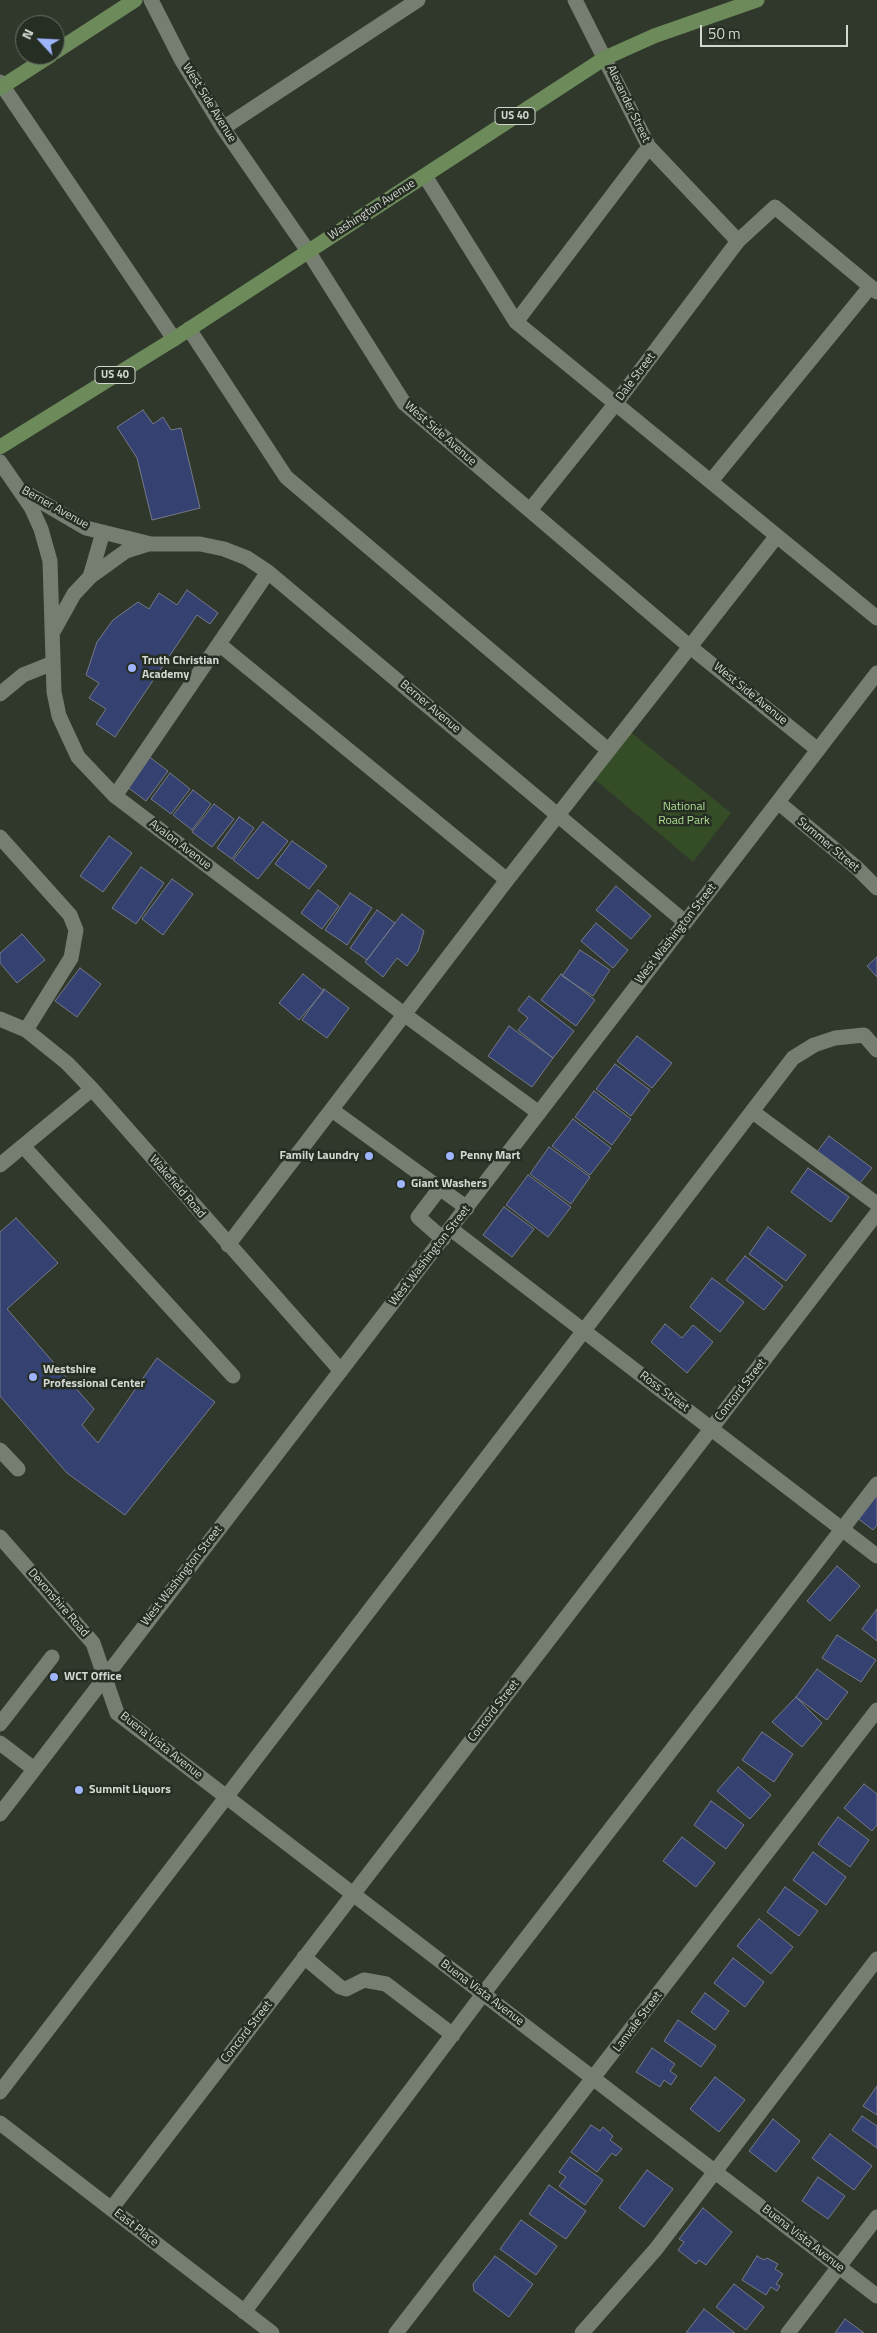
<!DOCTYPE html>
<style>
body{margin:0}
#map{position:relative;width:877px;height:2333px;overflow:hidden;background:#30382c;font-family:"Titillium Web",sans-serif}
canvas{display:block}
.north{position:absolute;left:15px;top:15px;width:50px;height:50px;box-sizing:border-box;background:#262d23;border:1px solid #6b7168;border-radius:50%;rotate:295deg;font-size:14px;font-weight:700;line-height:20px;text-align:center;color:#d2d7d0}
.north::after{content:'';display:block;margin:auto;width:18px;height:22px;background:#9eb4fd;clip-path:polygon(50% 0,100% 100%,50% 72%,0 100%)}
.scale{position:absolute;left:700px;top:25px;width:148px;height:22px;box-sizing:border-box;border:2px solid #d2d7d0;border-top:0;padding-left:6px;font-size:15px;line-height:18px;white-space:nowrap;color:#d2d7d0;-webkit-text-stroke:4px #262d23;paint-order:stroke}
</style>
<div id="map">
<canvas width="877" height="2333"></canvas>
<div class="north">N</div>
<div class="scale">50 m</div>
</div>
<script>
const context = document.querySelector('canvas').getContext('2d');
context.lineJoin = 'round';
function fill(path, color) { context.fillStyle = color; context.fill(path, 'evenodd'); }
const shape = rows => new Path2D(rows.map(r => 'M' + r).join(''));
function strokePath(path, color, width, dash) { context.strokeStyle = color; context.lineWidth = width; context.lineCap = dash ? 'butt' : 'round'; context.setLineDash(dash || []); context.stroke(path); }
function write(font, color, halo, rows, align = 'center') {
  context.font = font + ' "Titillium Web",sans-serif'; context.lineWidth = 5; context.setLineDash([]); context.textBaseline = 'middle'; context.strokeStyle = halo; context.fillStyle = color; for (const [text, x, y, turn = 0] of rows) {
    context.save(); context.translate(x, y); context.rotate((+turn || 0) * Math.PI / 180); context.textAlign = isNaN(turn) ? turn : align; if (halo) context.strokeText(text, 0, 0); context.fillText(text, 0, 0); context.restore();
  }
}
fill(shape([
 [628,730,731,813,693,862,592,777]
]), '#354d26');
const building = shape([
 [143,410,153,424,163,417,171,430,181,428,200,508,152,520,137,458,117,427,143,410],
 [187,590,218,613,210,624,197,615,115,737,96,724,106,709,89,698,99,683,86,675,97,642,113,620,138,602,149,609,159,593,177,605,187,590],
 [148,756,168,771,146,801,126,786,148,756],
 [170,773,190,789,171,814,151,799,170,773],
 [193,790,211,804,192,830,173,815,193,790],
 [214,804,234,819,212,847,192,832,214,804],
 [239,817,254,828,232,859,217,848,239,817],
 [263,822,288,841,258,879,233,860,263,822],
 [109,836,132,853,103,892,80,876,109,836],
 [292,841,327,866,309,889,275,864,292,841],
 [141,867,164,883,136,924,112,908,141,867],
 [172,879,193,894,163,935,142,919,172,879],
 [616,886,651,916,631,939,596,910,616,886],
 [318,890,339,906,322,929,301,913,318,890],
 [350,893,372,908,347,945,325,930,350,893],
 [377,910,395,923,367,960,350,948,377,910],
 [402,914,424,931,418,951,407,966,397,958,383,977,365,962,402,914],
 [596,923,628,950,613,968,581,941,596,923],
 [22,934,45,960,17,983,0,963,0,953,22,934],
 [580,950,610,970,593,996,562,976,580,950],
 [877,957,877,977,867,966,877,957],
 [80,968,101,984,77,1017,55,1001,80,968],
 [303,974,324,991,299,1020,279,1003,303,974],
 [561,974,595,1000,576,1026,541,1000,561,974],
 [324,989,349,1008,327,1038,302,1020,324,989],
 [529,996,574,1031,553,1058,518,1030,528,1018,518,1010,529,996],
 [509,1026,553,1058,532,1087,488,1056,509,1026],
 [637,1036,672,1063,652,1088,617,1061,637,1036],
 [615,1064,650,1090,631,1116,596,1089,615,1064],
 [594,1091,631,1119,612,1145,575,1117,594,1091],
 [573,1119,611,1148,590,1175,552,1146,573,1119],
 [829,1136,872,1168,856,1188,814,1156,829,1136],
 [549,1147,590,1177,571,1204,530,1174,549,1147],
 [808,1168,849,1197,831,1222,791,1192,808,1168],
 [528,1175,571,1207,548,1237,506,1205,528,1175],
 [504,1207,534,1229,512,1257,483,1235,504,1207],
 [16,1218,58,1263,7,1309,94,1409,82,1425,98,1443,157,1358,215,1402,125,1515,67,1473,0,1396,0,1232,16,1218],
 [768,1227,806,1255,786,1281,749,1254,768,1227],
 [745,1256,783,1286,764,1310,726,1280,745,1256],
 [712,1278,744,1302,720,1332,690,1307,712,1278],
 [665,1324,682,1338,693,1325,713,1342,687,1373,651,1342,665,1324],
 [874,1494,877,1496,877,1525,873,1530,856,1517,874,1494],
 [837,1566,860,1586,830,1621,807,1601,837,1566],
 [877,1609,877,1641,862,1629,877,1609],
 [837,1635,876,1660,861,1682,822,1658,837,1635],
 [817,1669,848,1692,827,1720,796,1697,817,1669],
 [796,1697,822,1723,802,1747,772,1722,796,1697],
 [762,1732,793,1754,774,1782,742,1760,762,1732],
 [738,1767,771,1795,750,1819,717,1791,738,1767],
 [864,1784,877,1794,877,1825,872,1831,844,1808,864,1784],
 [711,1801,744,1825,726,1849,694,1825,711,1801],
 [838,1817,869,1840,850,1867,818,1844,838,1817],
 [682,1837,715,1863,696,1887,663,1861,682,1837],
 [813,1852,846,1877,826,1905,793,1880,813,1852],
 [785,1887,818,1911,799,1936,767,1912,785,1887],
 [759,1919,793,1947,771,1974,737,1946,759,1919],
 [733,1958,764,1982,745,2007,714,1983,733,1958],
 [705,1993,729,2011,715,2030,691,2012,705,1993],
 [678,2020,716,2046,701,2067,664,2041,678,2020],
 [652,2048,675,2064,670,2071,677,2076,671,2085,664,2080,660,2087,636,2072,652,2048],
 [715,2077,745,2100,719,2132,690,2109,715,2077],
 [877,2086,877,2115,863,2106,877,2086],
 [862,2116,877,2126,877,2148,852,2130,862,2116],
 [773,2119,800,2141,776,2172,749,2151,773,2119],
 [591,2125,600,2131,603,2127,613,2136,610,2140,622,2149,616,2156,612,2153,597,2172,571,2152,591,2125],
 [830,2134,872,2166,854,2190,812,2158,830,2134],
 [570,2157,603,2180,585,2205,559,2186,566,2177,559,2172,570,2157],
 [647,2170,673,2189,644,2227,619,2208,647,2170],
 [818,2177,845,2196,828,2219,802,2201,818,2177],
 [549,2185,586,2211,566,2239,529,2214,549,2185],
 [703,2208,732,2232,706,2265,699,2260,696,2264,678,2250,684,2242,679,2239,703,2208],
 [521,2220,557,2246,536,2275,500,2249,521,2220],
 [495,2256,533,2284,509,2317,474,2291,473,2284,495,2256],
 [757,2256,764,2260,767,2258,778,2264,775,2269,783,2274,776,2284,780,2286,777,2291,771,2287,766,2295,742,2280,757,2256],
 [734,2284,764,2307,746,2330,716,2307,734,2284],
 [704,2309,735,2333,686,2333,704,2309],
 [845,2319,864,2333,835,2333,845,2319]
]);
fill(building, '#354271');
strokePath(building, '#757987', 1);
strokePath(shape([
 [151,0,181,59,223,128,308,251,404,403,689,646,818,750],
 [575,0,649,147,738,241],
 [0,82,174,339],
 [223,128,418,0],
 [425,176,516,322,877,618],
 [516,322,649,147],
 [189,329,286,477,608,750],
 [0,462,31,507,41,529,50,561,54,692,59,716,78,757,115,796,405,1015,539,1113],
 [711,481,870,287],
 [23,491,86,528,151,544,200,544,224,549,247,558,268,572,685,922],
 [530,510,616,403,738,241,775,207,877,292],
 [90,577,103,532],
 [54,630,74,594,90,577,126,551,148,544],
 [219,644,507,880],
 [0,694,23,675,53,663],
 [115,796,268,572],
 [779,803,857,868,877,888],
 [0,837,70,915,76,930,71,958,26,1030],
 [0,1019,26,1030,67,1063,92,1089,341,1371],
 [332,1110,467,1208],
 [753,1112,877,1204],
 [23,1146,233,1376],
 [0,1165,92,1089],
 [440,1188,418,1217,443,1239],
 [451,1229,877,1556],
 [228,1245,507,880,776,537],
 [0,1450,18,1469],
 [0,1537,93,1643,117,1713,877,2296],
 [0,1724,52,1657],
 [0,1743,34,1769],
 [0,1814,877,673],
 [304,1957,340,1987,346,1989,364,1980,386,1984,453,2035],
 [0,2092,793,1058,814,1045,835,1038,864,1035,877,1050],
 [0,2123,272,2333],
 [111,2209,877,1213],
 [244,2312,483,1994,877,1484],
 [396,2333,877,1710],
 [582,2333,656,2249,877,1959],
 [788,2333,877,2217]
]), '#767e71', 15);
strokePath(shape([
 [55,52,135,0],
 [0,88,51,55],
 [0,447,174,339,605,58,654,36,757,0]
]), '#6c8a5a', 15);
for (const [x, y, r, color] of [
 [132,668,5,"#9eb4fd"],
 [369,1156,5,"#9eb4fd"],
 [450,1156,5,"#9eb4fd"],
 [401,1184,5,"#9eb4fd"],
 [33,1377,5,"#9eb4fd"],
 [54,1677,5,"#9eb4fd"],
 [79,1790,5,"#9eb4fd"]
]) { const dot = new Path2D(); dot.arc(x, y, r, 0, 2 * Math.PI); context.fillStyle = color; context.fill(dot); strokePath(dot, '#262d23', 2); }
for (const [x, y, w] of [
 [515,116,40],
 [115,375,40]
]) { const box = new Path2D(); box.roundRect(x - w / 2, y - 8.5, w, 17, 4); context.fillStyle = '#262d23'; context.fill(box); strokePath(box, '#d2d7d0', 1); }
write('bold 11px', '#d2d7d0', null, [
 ["US 40",515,116],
 ["US 40",115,375]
]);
write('12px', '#d2d7d0', '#262d23', [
 ["West Side Avenue",209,103,58],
 ["Alexander Street",628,104,64],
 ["Washington Avenue",372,210,-33],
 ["Dale Street",636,377,-53],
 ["West Side Avenue",440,434,41],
 ["Berner Avenue",55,508,29],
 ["West Side Avenue",750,694,39],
 ["Berner Avenue",430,707,40],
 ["Avalon Avenue",180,845,37],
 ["Summer Street",828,845,40],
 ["West Washington Street",676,934,-52],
 ["Wakefield Road",177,1187,49],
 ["West Washington Street",430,1256,-52],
 ["Concord Street",741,1390,-52],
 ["Ross Street",664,1392,37],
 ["West Washington Street",182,1576,-52],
 ["Devonshire Road",58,1603,49],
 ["Concord Street",494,1711,-52],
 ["Buena Vista Avenue",161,1746,38],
 ["Buena Vista Avenue",482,1993,37],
 ["Lanvale Street",638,2022,-53],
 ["Concord Street",247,2032,-52],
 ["East Place",136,2228,38],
 ["Buena Vista Avenue",803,2239,38]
]);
write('bold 12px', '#d2d7d0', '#262d23', [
 ["Truth Christian",142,661],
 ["Academy",142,675],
 ["Family Laundry",359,1156,"right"],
 ["Penny Mart",460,1156],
 ["Giant Washers",411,1184],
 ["Westshire",43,1370],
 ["Professional Center",43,1384],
 ["WCT Office",64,1677],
 ["Summit Liquors",89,1790]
], 'left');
write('12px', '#afdf93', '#262d23', [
 ["National",684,807],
 ["Road Park",684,821]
]);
</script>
